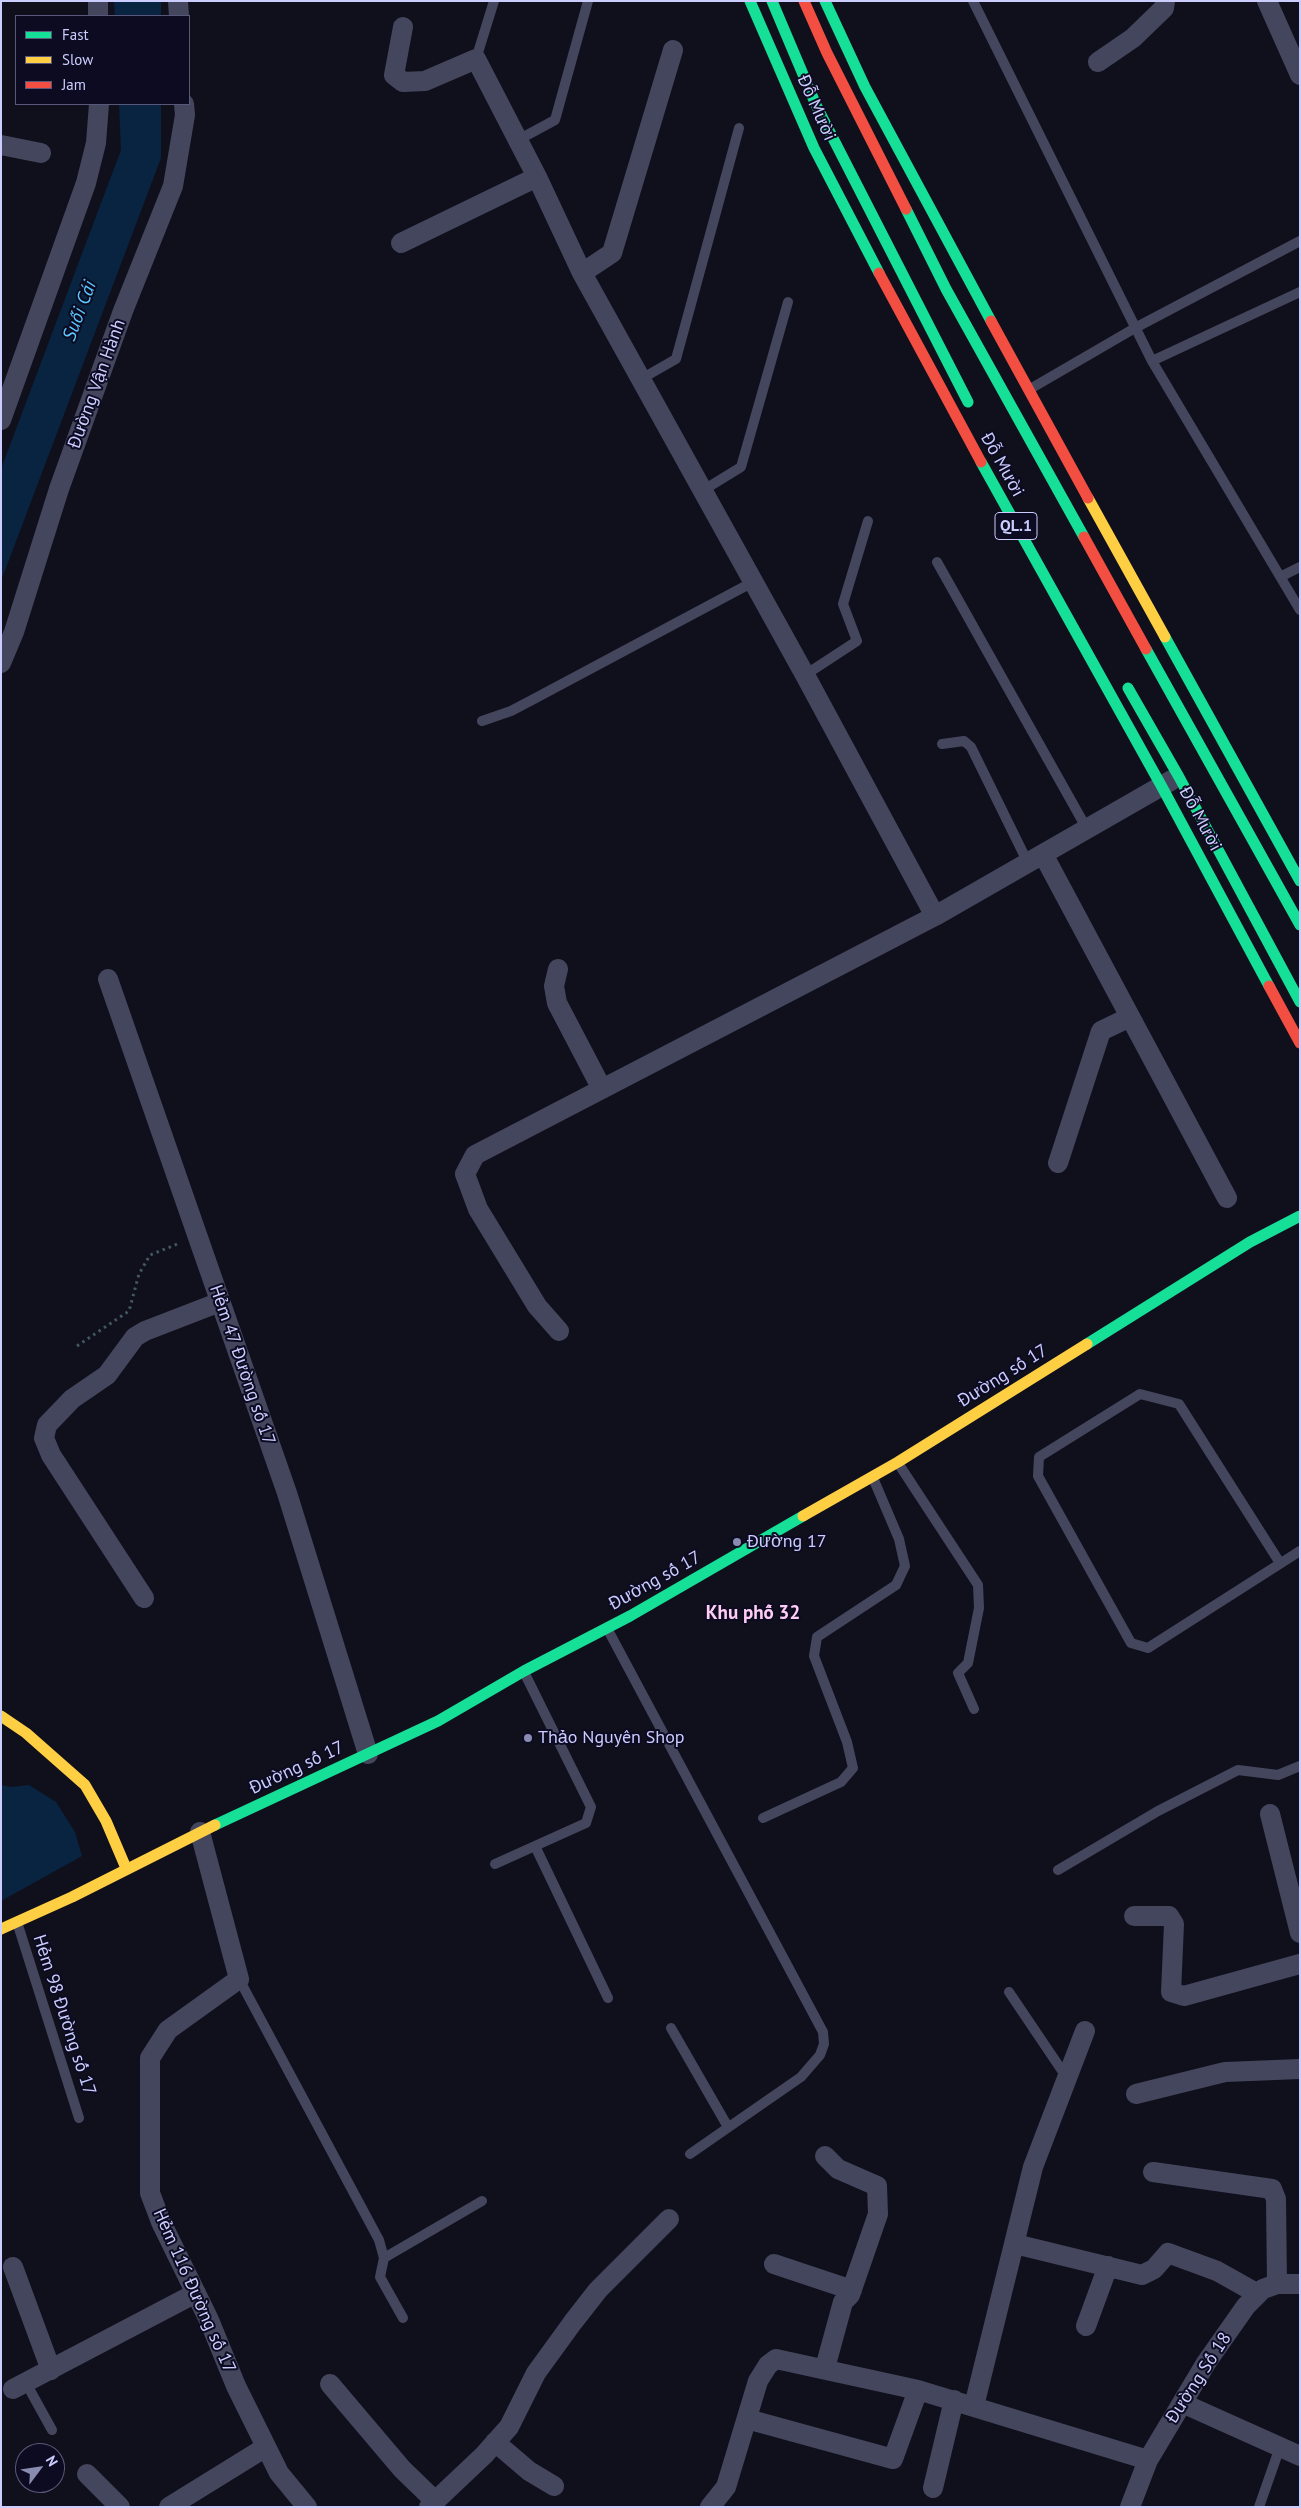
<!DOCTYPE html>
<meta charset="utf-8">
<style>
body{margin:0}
#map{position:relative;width:1301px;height:2508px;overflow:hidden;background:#10101c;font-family:"PT Sans",sans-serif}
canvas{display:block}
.frame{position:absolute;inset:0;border:2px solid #cbcdff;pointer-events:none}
.legend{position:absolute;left:15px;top:15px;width:175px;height:90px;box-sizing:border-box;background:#0c0b21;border:1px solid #58597a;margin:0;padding:6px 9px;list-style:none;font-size:15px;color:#cbcdff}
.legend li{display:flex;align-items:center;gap:10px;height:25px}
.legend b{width:25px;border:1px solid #58597a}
.north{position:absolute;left:15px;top:2443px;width:50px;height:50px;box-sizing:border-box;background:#0c0b21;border:1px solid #58597a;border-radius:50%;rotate:59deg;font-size:14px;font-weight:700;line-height:20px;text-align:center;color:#cbcdff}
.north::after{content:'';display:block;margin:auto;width:18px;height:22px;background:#8a8bb0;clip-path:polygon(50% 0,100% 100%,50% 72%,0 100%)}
</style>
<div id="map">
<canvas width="1301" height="2508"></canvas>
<div class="frame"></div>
<ul class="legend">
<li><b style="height:6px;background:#16e098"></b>Fast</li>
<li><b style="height:6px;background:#ffcf43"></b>Slow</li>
<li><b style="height:6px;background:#f24e42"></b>Jam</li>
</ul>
<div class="north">N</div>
</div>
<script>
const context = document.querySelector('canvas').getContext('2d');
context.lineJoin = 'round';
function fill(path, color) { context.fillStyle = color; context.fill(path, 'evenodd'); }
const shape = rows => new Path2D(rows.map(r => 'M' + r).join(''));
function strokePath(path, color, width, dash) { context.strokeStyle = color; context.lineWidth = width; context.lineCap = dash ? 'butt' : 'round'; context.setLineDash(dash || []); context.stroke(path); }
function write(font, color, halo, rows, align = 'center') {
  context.font = font + ' "PT Sans",sans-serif'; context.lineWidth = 4; context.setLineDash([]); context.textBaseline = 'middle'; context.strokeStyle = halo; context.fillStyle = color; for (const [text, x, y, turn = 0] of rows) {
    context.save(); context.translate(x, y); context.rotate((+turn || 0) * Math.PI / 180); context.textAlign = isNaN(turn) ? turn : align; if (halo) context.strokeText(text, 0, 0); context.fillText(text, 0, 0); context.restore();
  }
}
fill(shape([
 [114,1,161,1,161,16,115,16],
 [119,104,161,104,161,158,1,581,1,469,121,150],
 [1,1785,11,1787,29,1785,56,1802,75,1832,82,1856,1,1901]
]), '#082441');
strokePath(shape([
 [77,1346,129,1311,139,1274,150,1255,180,1243]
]), '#435763', 3, [2.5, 4]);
strokePath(shape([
 [973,1,1152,361,1300,610],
 [476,59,494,1],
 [518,140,555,120,588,1],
 [1152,361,1300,292],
 [641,379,676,359,739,128],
 [1030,389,1135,328,1300,241],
 [702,491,741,467,788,302],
 [937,562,1087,829],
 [1282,576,1300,567],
 [805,675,857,641,843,604,868,521],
 [482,721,511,711,532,700,753,582],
 [942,744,964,741,971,747,1028,863],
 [898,1463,978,1585,979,1608,968,1663,958,1673,974,1709],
 [1280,1563,1179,1404,1140,1394,1039,1457,1038,1476,1131,1643,1148,1648,1300,1551],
 [608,1630,823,2032,824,2044,820,2055,801,2077,690,2154],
 [763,1818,841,1782,853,1768,847,1742,814,1656,817,1637,896,1585,905,1566,899,1539,873,1478],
 [535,1846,608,1998],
 [495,1864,586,1823,591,1807,524,1672],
 [1058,1870,1158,1811,1238,1770,1278,1775,1300,1766],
 [17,1922,79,2118],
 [239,1979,379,2240,384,2258,380,2277,403,2318],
 [1009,1992,1067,2078],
 [671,2028,728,2127],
 [384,2258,482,2201],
 [26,2383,52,2430],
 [1259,2507,1280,2447]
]), '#44465e', 10);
strokePath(shape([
 [98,1,98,16],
 [178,1,179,16],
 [1267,1,1300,75],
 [403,27,394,75,403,82,425,81,476,59,537,177,582,273,805,675,935,916],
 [1098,62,1133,38,1164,8,1165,1],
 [1,145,41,153],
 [401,243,537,177],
 [582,273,612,253,673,50],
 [1,420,86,183,96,143,99,104],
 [1,663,14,632,59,489,123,311,173,186,185,115,184,104],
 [1043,854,1227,1198],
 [558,969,554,986,557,1003,602,1089],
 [108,979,287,1493,368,1754],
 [1058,1163,1101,1031,1130,1017],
 [559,1331,537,1306,478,1209,465,1174,475,1155,935,916,1172,780],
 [144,1598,51,1455,44,1438,47,1425,72,1399,107,1375,135,1337,145,1331,220,1302],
 [1270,1814,1300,1933],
 [200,1832,239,1979,168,2030,150,2058,150,2193,161,2222,209,2320,236,2386,279,2473,307,2507],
 [1134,1916,1169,1916,1174,1924,1171,1992,1184,1996,1300,1964],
 [1136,2094,1225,2072,1300,2069],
 [1153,2172,1272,2189,1276,2199,1277,2284],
 [1015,2244,1142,2275,1154,2269,1168,2253,1217,2271,1258,2294],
 [774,2264,852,2290],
 [13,2267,51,2370],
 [1086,2326,1108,2266],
 [825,2368,843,2302,850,2295,878,2214,877,2186,838,2169,825,2156],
 [330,2384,402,2469,435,2501],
 [13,2389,196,2293],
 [1182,2403,1300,2456],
 [974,2406,1033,2167,1085,2031],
 [747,2419,893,2459,918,2390],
 [495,2442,529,2471,554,2486],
 [87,2474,120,2507],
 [933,2488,954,2400],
 [169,2507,266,2447],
 [429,2507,484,2455,509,2427,536,2373,573,2322,598,2290,669,2219],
 [710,2507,726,2487,758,2381,768,2365,776,2359,918,2390,1148,2460],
 [1130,2507,1148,2460,1206,2363,1246,2306,1263,2289,1277,2284,1300,2284]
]), '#44465e', 20);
strokePath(shape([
 [750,1,814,148,879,273],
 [772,1,816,105,968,402],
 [825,1,865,87,991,321],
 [906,209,946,289,1084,537],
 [981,462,1162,787,1269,986],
 [1165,637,1300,881],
 [1146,649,1300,925],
 [1128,688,1179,777,1300,1002],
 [1087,1344,1250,1242,1300,1216],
 [215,1825,438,1721,524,1671,630,1616,803,1516]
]), '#16e098', 11);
strokePath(shape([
 [1088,498,1165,637],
 [803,1516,898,1462,1087,1344],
 [1,1716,26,1733,85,1785,106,1821,126,1868],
 [1,1929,72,1897,215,1825]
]), '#ffcf43', 11);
strokePath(shape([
 [804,1,827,53,906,209],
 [879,273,981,462],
 [991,321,1088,498],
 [1084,537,1146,649],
 [1269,986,1300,1043]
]), '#f24e42', 11);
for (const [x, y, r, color] of [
 [737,1542,5,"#8a8bb0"],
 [528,1738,5,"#8a8bb0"]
]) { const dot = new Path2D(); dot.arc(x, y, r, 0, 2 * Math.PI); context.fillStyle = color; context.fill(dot); strokePath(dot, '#0c0b21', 2); }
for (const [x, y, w] of [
 [1016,526,42]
]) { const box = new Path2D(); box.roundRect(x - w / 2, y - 13.5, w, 27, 4); context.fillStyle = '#0c0b21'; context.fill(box); strokePath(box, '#cbcdff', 1); }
write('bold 16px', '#cbcdff', null, [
 ["QL.1",1016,526]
]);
write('18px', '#cbcdff', '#0c0b21', [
 ["Đỗ Mười",816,108,66],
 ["Đường Vận Hành",97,384,-70],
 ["Đỗ Mười",1002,465,61],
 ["Đỗ Mười",1200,819,62],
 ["Hẻm 47 Đường số 17",242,1365,71],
 ["Đường số 17",1003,1376,-32],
 ["Đường số 17",655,1581,-29],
 ["Đường số 17",297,1768,-25],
 ["Hẻm 98 Đường số 17",64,2015,72],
 ["Hẻm 116 Đường số 17",194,2291,66],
 ["Đường Số 18",1199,2378,-57]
]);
write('18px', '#cbcdff', '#0c0b21', [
 ["Đường 17",747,1542],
 ["Thảo Nguyên Shop",538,1738]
], 'left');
write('italic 19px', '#59c9ff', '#0c0b21', [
 ["Suối Cái",80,311,-69]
]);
write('bold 19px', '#ffcdf4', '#0c0b21', [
 ["Khu phố 32",753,1614]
]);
</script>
